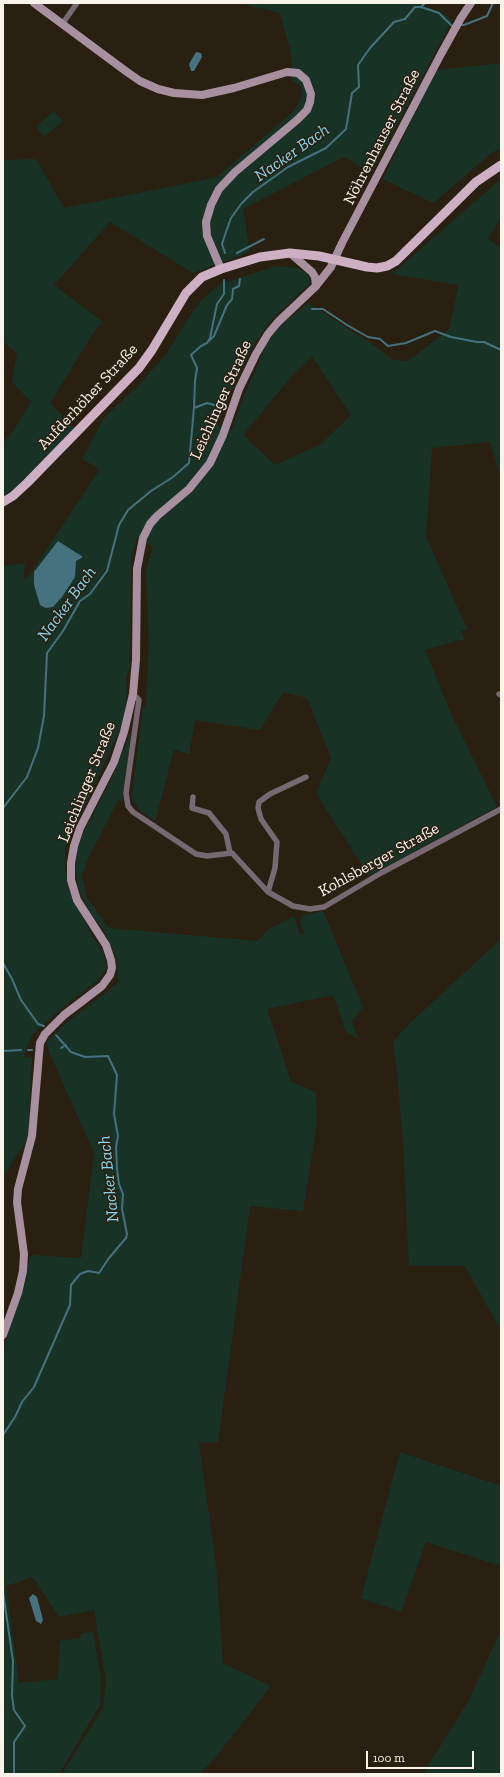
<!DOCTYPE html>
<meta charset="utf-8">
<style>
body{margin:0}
#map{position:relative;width:504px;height:1777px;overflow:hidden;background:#292012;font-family:"Zilla Slab",serif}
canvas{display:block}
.frame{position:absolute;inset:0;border:4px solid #f9f3e9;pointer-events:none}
.scale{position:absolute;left:366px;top:1751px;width:108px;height:18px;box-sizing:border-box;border:2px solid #f9f3e9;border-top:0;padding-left:5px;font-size:12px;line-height:14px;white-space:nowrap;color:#f9f3e9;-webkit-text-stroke:3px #292012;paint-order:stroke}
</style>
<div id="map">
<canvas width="504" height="1777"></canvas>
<div class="frame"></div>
<div class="scale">100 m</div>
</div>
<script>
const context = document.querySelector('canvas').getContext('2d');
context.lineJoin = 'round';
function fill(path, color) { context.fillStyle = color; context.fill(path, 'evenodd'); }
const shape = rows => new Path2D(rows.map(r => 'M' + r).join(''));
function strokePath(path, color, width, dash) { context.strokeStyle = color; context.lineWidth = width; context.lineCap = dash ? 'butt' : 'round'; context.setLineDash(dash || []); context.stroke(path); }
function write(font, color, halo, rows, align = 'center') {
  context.font = font + ' "Zilla Slab",serif'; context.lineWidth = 3; context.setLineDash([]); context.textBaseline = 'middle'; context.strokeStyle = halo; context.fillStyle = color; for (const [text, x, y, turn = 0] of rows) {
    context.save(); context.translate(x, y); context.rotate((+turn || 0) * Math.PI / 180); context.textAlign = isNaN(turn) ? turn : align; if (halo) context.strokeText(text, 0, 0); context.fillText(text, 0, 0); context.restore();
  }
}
fill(shape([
 [239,3,422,3,423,6,447,16,452,21,371,173,344,157,243,209,250,252,193,273,110,222,54,285,103,322,94,332,50,403,74,428,14,489,3,497,3,443,14,430,31,402,12,382,17,353,3,342,3,160,36,159,64,208,217,177,293,112,300,101,302,93,300,86,292,80,291,53,280,13],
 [501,63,501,151,494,151,433,203,383,179,436,70],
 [54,111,63,121,44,137,36,127],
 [501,179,501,216,488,239,501,248,501,478,490,442,432,448,426,537,467,629,461,631,464,639,425,650,452,716,497,807,369,876,316,793,331,758,307,698,283,692,260,730,195,720,189,754,174,750,155,821,140,811,132,797,143,707,146,708,149,644,146,569,153,547,137,537,131,560,130,666,126,678,127,694,124,720,65,849,65,869,69,889,92,936,104,953,106,969,97,981,69,1002,32,1035,23,1058,32,1057,28,1138,3,1177,3,566,25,563,24,580,29,576,100,469,82,459,104,418,141,383,167,353,193,311,203,299,220,284,276,266,301,269,310,277,309,284,273,318,255,343,214,424,231,431,246,391,267,344,277,329,308,303,369,342,393,360,406,361,415,356,449,329,459,285,392,274],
 [312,356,351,415,321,444,275,465,243,435,290,378],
 [130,734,131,735,122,802,118,800,89,857,82,876,87,898,109,928,258,941,267,930,294,916,300,935,305,934,301,925,301,916,323,911,363,1007,352,1021,358,1039,346,1032,333,995,267,1009,291,1082,316,1092,317,1122,303,1211,250,1206,218,1442,199,1443,216,1566,223,1663,271,1686,215,1758,199,1774,62,1774,103,1708,106,1681,94,1610,59,1617,33,1577,6,1586,19,1683,58,1679,60,1641,80,1638,82,1633,93,1632,101,1678,100,1705,59,1774,3,1774,3,1351,31,1255,81,1258,94,1153,50,1054,47,1042,66,1023,118,983,116,957,104,930,88,910,78,887,75,864,78,843,110,782],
 [501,939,501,1331,465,1266,409,1266,403,1141,398,1081,393,1042,409,1024],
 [400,1452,501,1486,501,1566,426,1542,401,1612,361,1598],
 [501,1630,501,1774,423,1774,469,1700]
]), '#183326');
fill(shape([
 [196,52,201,53,202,57,194,71,191,71,189,64],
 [58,541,83,557,76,561,75,577,62,597,53,607,46,608,40,605,34,585,34,572],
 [33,1594,37,1597,43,1620,41,1624,36,1621,29,1598]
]), '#46717e');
strokePath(shape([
 [421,7,439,13,452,26],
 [459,25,464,25,487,16,493,3],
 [225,253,222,244,226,232,231,218,241,204,253,192,288,167,326,148,346,129,352,93,359,87,358,65,370,48,394,22,405,19,415,7,421,7,425,3],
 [237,253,264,239],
 [312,309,323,309,347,325,368,337,380,339,388,346,406,343,435,331,451,337,477,342,484,342,501,350],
 [209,341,214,336,227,305,232,299,233,289,239,286,240,279],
 [194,408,207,403,226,408],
 [3,808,27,777,38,748,44,716,47,653,63,631,80,601,90,594,107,571,119,525,128,510,151,491,173,477,189,463,194,408,195,381,197,368,191,355,201,346,207,343,210,338,217,304,224,294,224,280],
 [3,963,12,979,21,1000,38,1024,44,1026],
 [61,1048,66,1045],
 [28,1050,32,1050],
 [3,1051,21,1050],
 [3,1435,15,1417,22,1402,34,1387,70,1305,71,1285,80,1274,88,1271,99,1273,109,1258,126,1238,127,1234,122,1209,123,1194,119,1184,117,1169,116,1147,118,1136,114,1114,117,1075,108,1056,85,1057,71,1052,56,1035],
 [3,1592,13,1661,12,1696,14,1710,25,1726,14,1742,14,1774]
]), '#46717e', 2);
strokePath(shape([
 [63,23,77,3],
 [133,694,139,700,126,793,128,806,133,812,196,854,207,856,232,853,268,892,293,906,310,909,324,907,381,873,501,809],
 [499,694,501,695],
 [193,797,192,808,209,813,226,834,230,853],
 [268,892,275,868,277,842,261,819,258,808,259,802,270,794,306,777]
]), '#776872', 5.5);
strokePath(shape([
 [34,3,127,72,140,81,158,89,174,93,202,95,234,88,287,72,298,73,306,80,311,94,310,102,307,110,297,120,235,172,219,189,211,205,206,222,207,236,221,269],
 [290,253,312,272,315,277,316,286],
 [3,1335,18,1293,23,1271,24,1254,17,1202,18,1189,32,1136,40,1043,45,1034,64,1015,102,986,110,975,112,968,111,960,106,945,77,900,71,880,71,863,74,846,80,828,114,762,124,732,133,694,136,660,137,569,143,538,150,524,157,516,189,489,210,463,223,435,239,389,256,354,268,334,278,322,316,286,331,267,342,243,441,54,461,18,471,3]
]), '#a890a0', 8);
strokePath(shape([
 [3,502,13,496,27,483,139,368,152,350,186,293,202,277,221,269,260,257,290,253,319,256,367,267,377,268,387,266,396,261,476,182,501,165]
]), '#ceb0c4', 9);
write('16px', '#f9f3e9', '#292012', [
 ["Nöhrenhauser Straße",382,137,-63],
 ["Aufderhöher Straße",88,397,-47],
 ["Leichlinger Straße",221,400,-66],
 ["Leichlinger Straße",87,782,-68],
 ["Kohlsberger Straße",379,860,-29]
]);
write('italic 17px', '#89d4ec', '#292012', [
 ["Nacker Bach",292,153,-35],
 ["Nacker Bach",67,604,-54],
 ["Nacker Bach",109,1179,-96]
]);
</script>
